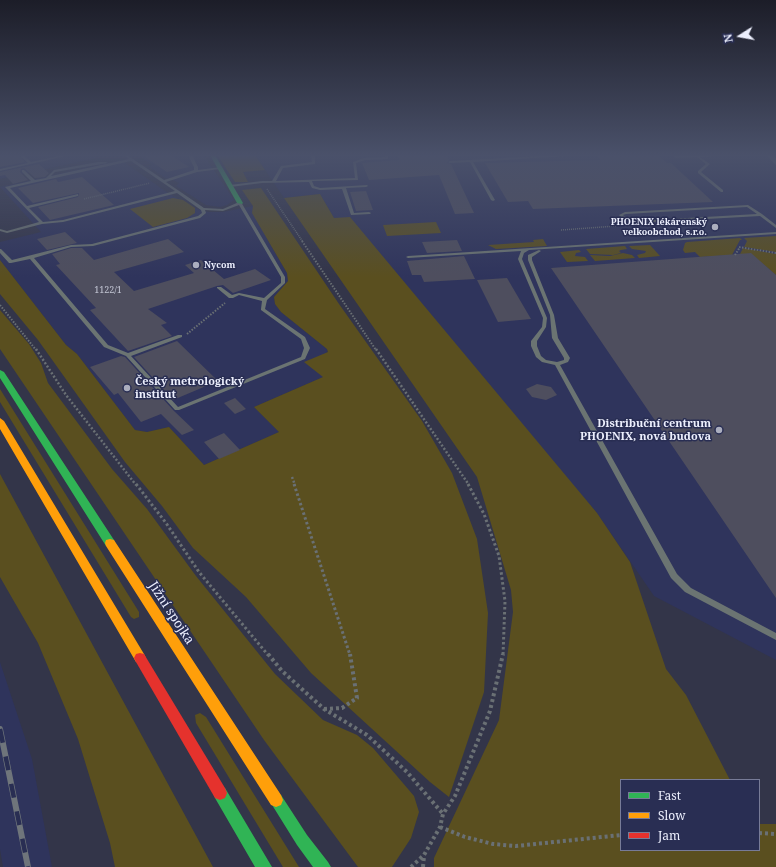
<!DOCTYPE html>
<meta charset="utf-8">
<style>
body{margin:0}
#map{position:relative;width:776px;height:867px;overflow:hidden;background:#333549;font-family:"Noto Serif",serif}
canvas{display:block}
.legend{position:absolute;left:620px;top:779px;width:140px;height:72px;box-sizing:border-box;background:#292e53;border:1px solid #777b97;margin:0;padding:5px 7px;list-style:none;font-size:12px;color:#eceffd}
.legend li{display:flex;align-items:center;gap:8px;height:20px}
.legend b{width:20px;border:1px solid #777b97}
.north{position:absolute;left:720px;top:16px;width:40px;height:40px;-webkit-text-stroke:3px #292e53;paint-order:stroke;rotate:259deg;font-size:11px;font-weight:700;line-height:16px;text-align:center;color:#eceffd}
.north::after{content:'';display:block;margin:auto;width:14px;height:18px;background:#eceffd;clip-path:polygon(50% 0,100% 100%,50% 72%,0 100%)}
</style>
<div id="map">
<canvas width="776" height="867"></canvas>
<ul class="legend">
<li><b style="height:5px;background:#30b455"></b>Fast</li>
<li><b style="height:5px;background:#ff9f0a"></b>Slow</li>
<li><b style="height:5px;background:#e5322d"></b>Jam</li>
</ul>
<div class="north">N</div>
</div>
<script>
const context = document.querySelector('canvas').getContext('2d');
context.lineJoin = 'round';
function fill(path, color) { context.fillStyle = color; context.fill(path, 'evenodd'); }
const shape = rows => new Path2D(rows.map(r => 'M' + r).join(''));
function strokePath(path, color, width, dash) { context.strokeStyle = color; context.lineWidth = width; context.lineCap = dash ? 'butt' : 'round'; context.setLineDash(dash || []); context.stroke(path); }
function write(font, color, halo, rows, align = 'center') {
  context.font = font + ' "Noto Serif",serif'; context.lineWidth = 3; context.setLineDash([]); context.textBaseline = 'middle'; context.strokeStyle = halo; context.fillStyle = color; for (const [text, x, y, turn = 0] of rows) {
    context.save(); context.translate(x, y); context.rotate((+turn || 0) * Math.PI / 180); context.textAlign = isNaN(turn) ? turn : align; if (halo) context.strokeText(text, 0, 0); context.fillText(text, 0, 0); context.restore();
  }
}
fill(shape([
 [0,155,93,155,96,158,0,179],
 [138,155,204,155,234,200,227,205,220,207,206,205,176,186,179,183,173,180,165,178,148,166,152,165],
 [255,155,776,155,776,660,654,596,597,513,334,218,320,194,284,198],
 [121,160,168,193,195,208,208,212,223,212,253,206,268,241,287,273,288,281,274,297,275,304,281,312,327,349,323,377,254,407,279,432,204,465,169,427,147,432,135,430,77,354,66,345,0,260,0,242,41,232,0,187],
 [0,662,32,759,52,867,3,867,0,849]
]), '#2f345c');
fill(shape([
 [217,155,255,155,265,170,243,172,248,182,235,182],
 [261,188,339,304,422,421,452,473,477,539,488,613,484,692,449,797,430,782,311,673,246,597,193,548,162,506,125,462,38,340,0,294,0,260,66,345,77,354,135,430,147,432,169,427,204,465,279,432,254,407,323,377,304,362,328,352,327,349,281,312,275,304,274,297,288,281,287,273,252,213,253,206,242,190],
 [320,194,334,218,350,217,597,513,630,562,666,669,686,695,730,780,621,780,621,850,759,850,759,824,776,824,776,867,434,867,434,858,499,720,513,612,511,590,477,477,284,198],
 [173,198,183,200,195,208,195,213,187,218,153,227,130,209],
 [436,222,441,233,387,236,383,225],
 [776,236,776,252,744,247,747,241,744,238],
 [740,238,742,240,740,240,732,255,700,257,695,252,685,253,683,250,685,243,687,242],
 [543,239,547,246,496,249,488,245,534,242,533,240],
 [650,245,660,256,639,258,637,255,645,253,646,251,632,249,629,246],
 [625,246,627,249,621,250,619,251,621,253,613,255,590,254,586,249],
 [743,248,776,254,776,275,751,254,740,254],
 [579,250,581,252,576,253,575,256,585,257,588,261,567,262,560,252],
 [623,253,632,255,635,258,595,261,590,255,610,256],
 [0,310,29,344,41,363,48,383,112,469,147,509,196,576,275,674,323,720,357,735,373,748,414,796,419,812,411,838,392,867,358,867,264,740,0,349],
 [0,389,139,612,139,617,134,619,131,617,0,402],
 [0,474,213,867,115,867,110,843,78,739,38,643,0,577],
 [200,713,206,717,299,867,283,867,196,723,195,715]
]), '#5a4f1f');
fill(shape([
 [0,155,18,155,25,162,0,167],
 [142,155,171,155,189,167,167,172],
 [397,155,447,155,449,160,447,163,451,164,474,213,455,214,439,175,369,180,362,163,399,160],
 [658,155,667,163,671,163,713,202,533,209,528,201,508,202,485,163,600,160,597,156],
 [39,164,49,173,45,177,35,178,24,168,21,169,20,172,28,180,13,184,5,175,0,176,0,172],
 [82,177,114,205,50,220,38,207,78,197,79,193,33,203,18,188,56,179,58,182],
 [366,191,373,210,356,211,350,192],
 [65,232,77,243,47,250,37,239],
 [168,239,184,252,114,272,134,291,194,273,185,265,201,260,224,279,255,269,271,280,233,293,223,285,217,286,148,309,167,323,161,325,172,336,128,351,90,310,96,308,56,265,60,264,52,254,71,248,82,248,94,260],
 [457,240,462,251,427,253,422,242],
 [751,253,776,275,776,598,551,268],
 [464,256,475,279,424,282,421,275,412,275,407,261],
 [507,278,531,319,498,322,477,280],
 [177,341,218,381,173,400,134,357],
 [121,356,125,357,174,411,194,430,182,435,161,414,141,422,118,393,114,395,90,367],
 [537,384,551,387,557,395,546,400,532,397,526,389],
 [235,398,246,409,235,414,224,403],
 [224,433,240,450,219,459,204,442]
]), '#4e4e5e');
strokePath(shape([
 [267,189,303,242],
 [84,199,150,183],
 [561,230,616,226,617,223]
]), '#6a7074', 1.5, [1, 1]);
strokePath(shape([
 [302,241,376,350],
 [739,247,776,253],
 [735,255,740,247],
 [0,305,36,350],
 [187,334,225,303]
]), '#6a7074', 2, [1.5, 1.5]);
strokePath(shape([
 [36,349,66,395,136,485],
 [376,349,469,485],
 [292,477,295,485]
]), '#6a7074', 2.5, [2, 2]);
strokePath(shape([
 [136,484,166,523,199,572,268,655],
 [294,484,350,655],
 [468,484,484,514,499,556,505,601,503,655]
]), '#6a7074', 3, [2.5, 2.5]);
strokePath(shape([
 [268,654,282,671,324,709,367,735,407,772,443,814],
 [324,709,342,708,357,698,350,654],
 [440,827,465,837,493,844,516,846,621,835],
 [759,833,776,834],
 [411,867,424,855,440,827,443,814,455,796,490,711,503,654],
 [423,867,424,856]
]), '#6a7074', 4, [3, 3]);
fill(shape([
 [19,155,23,155,31,162,63,155,70,155,0,171,0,169,28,163,19,155],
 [123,155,127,155,164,180,194,170,194,167,188,155,192,155,198,167,198,170,221,167,221,169,220,169,197,172,166,182,204,208,223,209,239,202,241,202,285,277,285,283,267,300,265,309,305,337,310,348,305,359,179,410,175,410,126,356,104,347,30,259,11,263,9,263,0,253,0,249,1,249,12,260,71,245,92,244,198,216,202,213,201,210,177,193,63,222,42,224,7,233,0,231,0,229,7,231,39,222,5,187,31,181,22,172,22,170,24,170,35,180,46,178,54,170,98,162,106,162,108,163,55,172,51,176,129,159,123,155],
 [131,161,175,191,63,220,43,222,29,208,78,196,78,194,27,206,10,188,131,161],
 [239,205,281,277,281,283,264,298,239,293,232,295,221,287,217,287,217,288,229,298,233,298,239,295,262,301,261,309,261,310,301,339,304,348,301,357,178,407,131,356,182,337,182,335,178,335,128,353,108,345,34,258,71,247,93,246,200,218,206,213,205,210,223,211,239,205],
 [311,155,315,155,315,164,283,168,276,181,355,178,353,162,364,158,385,157,384,155,388,155,388,159,365,160,356,163,358,180,312,181,314,186,320,188,367,185,368,186,366,187,346,188,354,213,369,212,371,213,370,214,351,215,342,189,320,190,312,188,309,182,262,183,230,187,228,186,230,185,262,181,272,181,281,166,312,162,311,155],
 [558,155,582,155,473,162,495,200,493,201,491,200,470,162,450,163,448,162,450,161,558,155],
 [671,155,677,156,732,155,700,157,710,164,701,172,723,190,723,192,721,192,698,173,698,171,706,164,697,157,676,158,671,155],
 [748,205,762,214,776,225,776,228,760,216,635,223,626,222,619,215,625,212,748,205],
 [747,207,757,214,635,221,628,220,623,215,626,214,747,207],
 [776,232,776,234,529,250,524,253,522,259,547,318,546,327,537,341,537,346,541,356,546,360,557,362,564,360,564,358,552,338,550,315,528,260,528,255,539,250,541,251,532,257,532,260,554,315,558,338,570,358,568,362,560,365,677,574,691,588,776,633,776,640,685,592,671,578,555,365,542,362,536,357,531,346,531,341,542,327,543,318,518,259,521,251,408,258,406,257,408,256,776,232]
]), '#6b7472');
fill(shape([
 [766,155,773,155,776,159,776,165,766,155]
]), '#6b7472');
fill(shape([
 [210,155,215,155,243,203,242,204,237,203,210,155],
 [0,370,4,372,114,540,115,543,114,546,110,547,106,546,0,378,0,370],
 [220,786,225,788,272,867,255,867,215,798,213,793,215,788,220,786],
 [276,793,281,795,307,835,328,862,331,867,313,867,297,845,269,800,271,795,276,793]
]), '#30b455');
fill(shape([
 [0,418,4,421,144,654,146,658,144,662,140,663,136,662,0,429,0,418],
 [110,539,114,540,281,795,283,800,281,805,276,807,271,805,106,546,105,543,106,540,110,539]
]), '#ff9f0a');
fill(shape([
 [140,653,144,654,225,788,227,793,225,798,220,800,215,798,136,662,134,658,136,654,140,653]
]), '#e5322d');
const rail = shape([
 [0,729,28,867]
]);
strokePath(rail, '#6f757b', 6);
strokePath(rail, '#292e53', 4.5, [14]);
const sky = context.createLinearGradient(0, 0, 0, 277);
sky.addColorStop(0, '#1c1d28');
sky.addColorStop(0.56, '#4a516a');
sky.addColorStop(1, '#4a516a00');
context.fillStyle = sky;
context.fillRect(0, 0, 776, 277);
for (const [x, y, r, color] of [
 [715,227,4,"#abaebe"],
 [196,265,4,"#abaebe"],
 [127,388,4,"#abaebe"],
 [719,430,4,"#abaebe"]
]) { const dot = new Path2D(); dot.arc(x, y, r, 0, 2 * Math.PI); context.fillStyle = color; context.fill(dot); strokePath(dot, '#292e53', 1.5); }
write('bold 9px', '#eceffd', '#292e53', [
 ["PHOENIX lékárenský",707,222],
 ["velkoobchod, s.r.o.",707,232],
 ["Nycom",204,265,"left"]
], 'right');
write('9px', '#c4c7d5', null, [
 ["1122/1",108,290]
]);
write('bold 11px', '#eceffd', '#292e53', [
 ["Český metrologický",135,382],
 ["institut",135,395],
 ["Distribuční centrum",711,424,"right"],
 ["PHOENIX, nová budova",711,437,"right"]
], 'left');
write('13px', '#eceffd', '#292e53', [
 ["Jižní spojka",171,613,57]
]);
</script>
